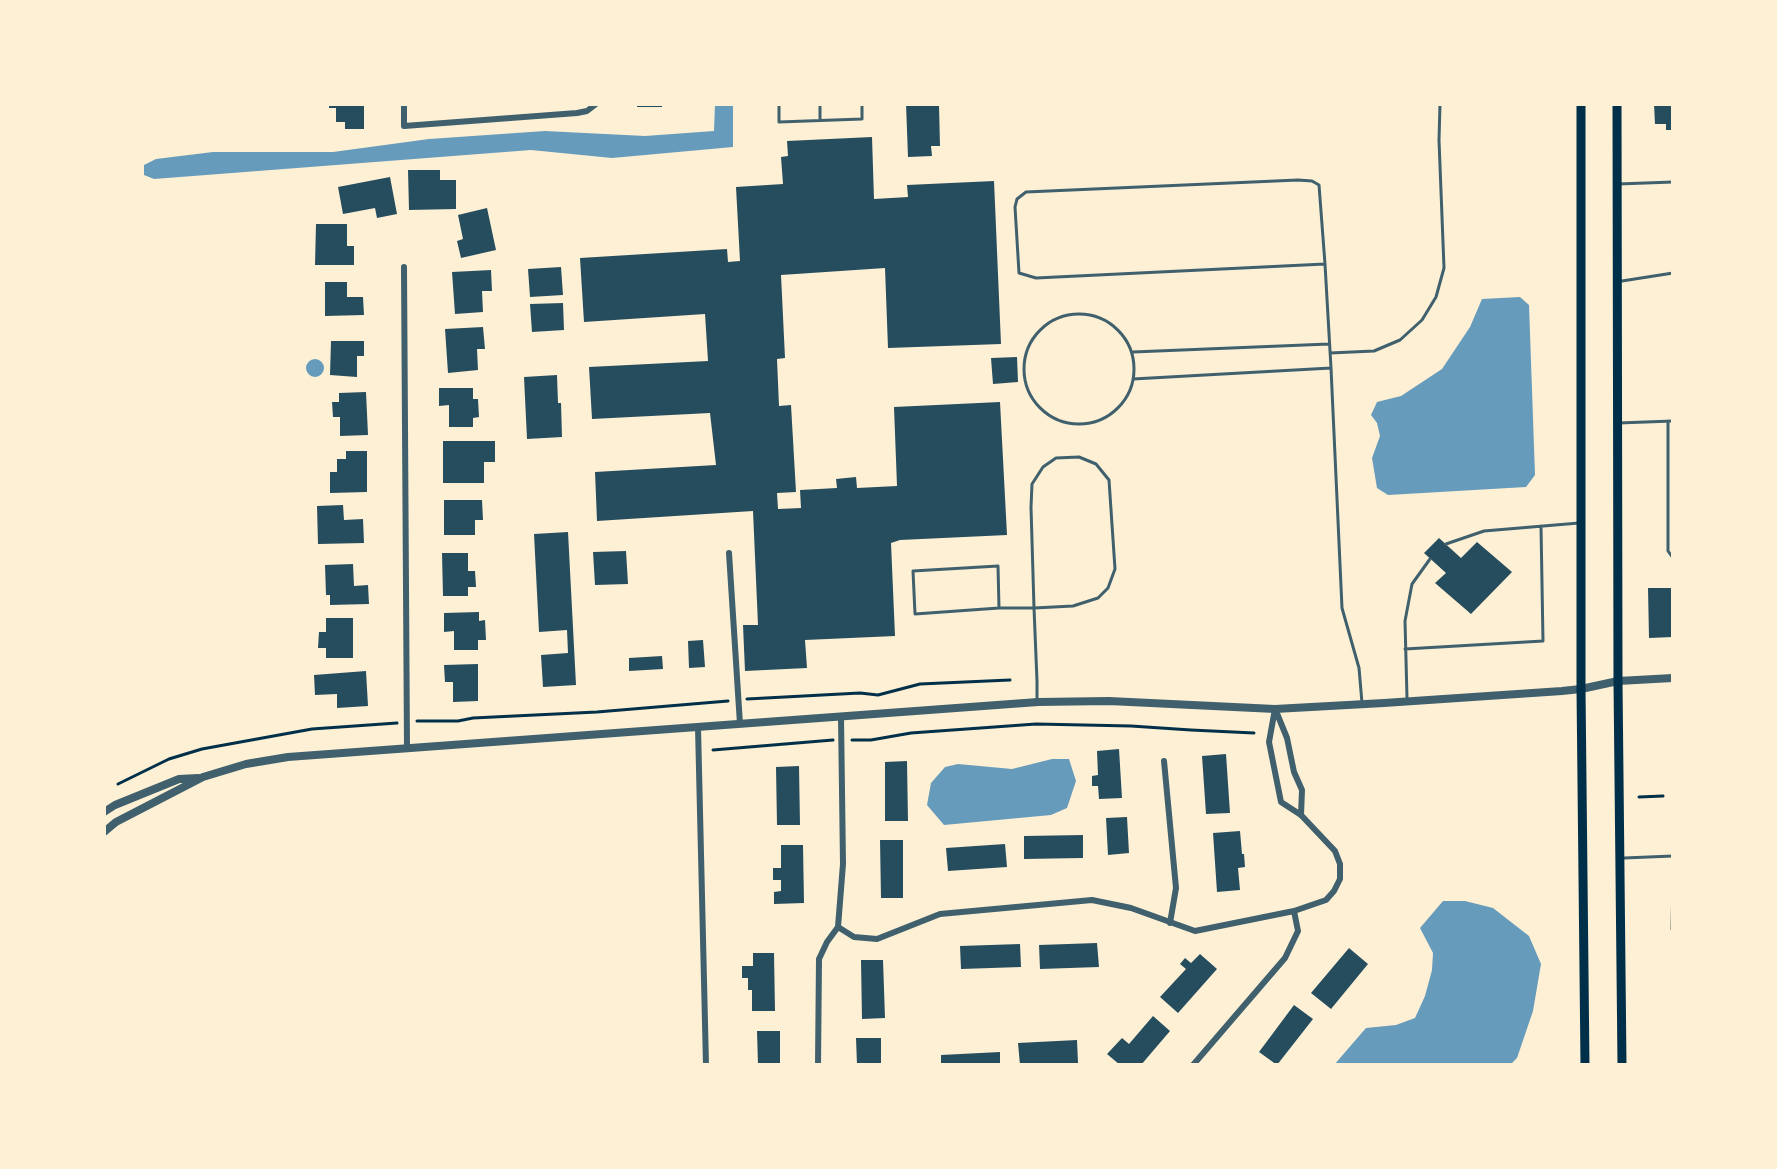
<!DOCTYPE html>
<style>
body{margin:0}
#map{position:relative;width:1777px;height:1169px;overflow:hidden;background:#fdf0d5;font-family:"DM Sans",sans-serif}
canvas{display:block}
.frame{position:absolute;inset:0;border:106px solid #fdf0d5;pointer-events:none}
</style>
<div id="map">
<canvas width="1777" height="1169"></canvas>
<div class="frame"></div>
</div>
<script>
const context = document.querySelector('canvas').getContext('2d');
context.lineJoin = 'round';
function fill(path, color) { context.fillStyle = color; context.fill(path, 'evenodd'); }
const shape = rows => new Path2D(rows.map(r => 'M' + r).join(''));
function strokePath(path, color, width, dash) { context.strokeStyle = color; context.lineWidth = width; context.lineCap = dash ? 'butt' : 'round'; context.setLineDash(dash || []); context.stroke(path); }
fill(shape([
 [715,104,733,104,733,147,612,158,531,150,154,179,144,175,144,165,156,159,213,152,333,152,429,139,545,131,645,136,714,131],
 [1520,297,1529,305,1535,475,1526,487,1388,495,1377,488,1372,458,1380,436,1377,423,1371,415,1377,402,1401,396,1442,369,1470,327,1482,299],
 '306 368a9 9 0 1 1 18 0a9 9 0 1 1-18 0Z',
 [1052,759,1069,759,1076,781,1067,808,1051,815,944,825,927,805,931,783,945,767,958,764,1012,769],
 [1443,901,1465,901,1493,908,1529,936,1541,964,1533,1011,1517,1058,1510,1065,1334,1065,1366,1028,1396,1025,1415,1018,1425,996,1432,970,1433,953,1420,928]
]), '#669bbc');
fill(shape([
 [329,104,364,104,364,129,345,129,345,122,336,122,336,108,329,108],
 [637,104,662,104,662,107,637,107],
 [906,104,939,105,940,146,931,146,932,156,908,157],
 [1654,104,1673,104,1673,130,1666,130,1666,124,1655,124],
 [872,137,874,199,908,197,907,185,994,181,1001,344,888,348,885,268,781,275,785,358,777,359,779,406,791,405,796,492,777,493,778,509,801,508,800,490,837,488,836,479,856,477,857,488,897,486,894,407,1000,402,1007,535,900,540,891,543,895,636,805,640,807,668,745,671,743,625,758,625,753,511,597,521,595,472,716,465,710,413,592,419,589,367,708,361,705,314,584,322,580,258,727,249,728,262,740,261,736,187,783,184,781,157,788,156,787,141],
 [408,170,440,170,440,180,456,180,456,209,409,210],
 [390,177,397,214,377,218,375,208,343,214,338,187],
 [487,208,496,250,461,258,457,241,463,239,458,215],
 [316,224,347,224,347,246,354,246,354,265,315,265],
 [561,267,563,295,530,297,528,269],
 [491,270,492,291,482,291,483,312,455,314,452,272],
 [325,282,347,282,347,297,363,297,364,315,325,316],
 [563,303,564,330,532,332,530,304],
 [483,327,485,349,477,349,478,370,448,373,445,329],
 [331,341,364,341,364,356,357,356,357,377,330,375],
 [1017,357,1018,382,993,384,991,358],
 [557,375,558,403,561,403,562,437,527,439,524,377],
 [439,388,473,388,473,399,478,399,479,417,473,418,473,427,449,427,449,405,439,406],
 [366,392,368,435,340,436,340,417,333,417,332,402,339,402,339,393],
 [443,441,495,441,495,462,484,462,484,483,443,483],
 [346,451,367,451,367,492,330,493,330,472,337,472,337,459,346,459],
 [444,500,482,500,483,520,475,520,475,535,444,535],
 [343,505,344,520,363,519,364,543,318,544,317,506],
 [568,532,576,685,543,687,541,655,568,653,567,630,539,632,534,534],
 [1439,538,1461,558,1477,542,1512,572,1471,614,1435,583,1446,573,1424,553],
 [626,551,628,584,595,585,593,552],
 [442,553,468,553,468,571,475,571,476,587,468,587,468,596,443,596],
 [353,564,354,586,368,585,369,604,330,605,330,595,326,595,325,565],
 [1648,588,1673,588,1673,637,1649,638],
 [479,612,479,621,485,620,486,640,478,640,478,650,454,650,454,631,444,632,444,613],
 [326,618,353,618,353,658,326,658,326,648,318,648,319,632,326,632],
 [703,640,705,667,689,668,688,641],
 [662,656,663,669,629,671,629,658],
 [478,664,478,701,453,702,453,682,445,682,444,665],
 [366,671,368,706,337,708,337,694,315,695,314,675],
 [1119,749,1122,798,1099,799,1098,786,1092,786,1092,776,1098,775,1097,751],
 [1226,754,1230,813,1206,814,1202,756],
 [907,761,908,821,885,821,885,762],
 [799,766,800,825,777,825,776,767],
 [1127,817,1129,853,1108,855,1106,818],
 [1240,831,1242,854,1244,854,1245,867,1238,868,1240,890,1217,892,1213,833],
 [1083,835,1083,858,1024,859,1024,836],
 [880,840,903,840,903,898,881,898],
 [1005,844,1007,867,948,871,946,848],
 [781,845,803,845,804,903,774,904,774,892,781,891,781,880,773,880,773,868,781,868],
 [1097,943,1099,967,1040,969,1039,945],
 [1020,944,1021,967,961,969,960,946],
 [1349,948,1368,964,1331,1009,1311,993],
 [753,953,774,953,775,1011,752,1011,752,990,748,990,748,978,742,978,742,966,753,966],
 [1200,954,1217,969,1178,1013,1160,997,1186,969,1180,964,1185,958,1191,963],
 [861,960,883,960,885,1018,862,1019],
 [1294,1005,1313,1019,1277,1065,1259,1052],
 [1153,1016,1170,1031,1141,1065,1120,1065,1107,1054,1122,1038,1129,1044],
 [757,1031,780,1031,780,1065,758,1065],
 [856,1038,881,1038,881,1065,857,1065],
 [1077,1040,1078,1063,1020,1065,1018,1043],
 [1000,1052,1000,1065,941,1065,941,1055]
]), '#264d5e');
strokePath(shape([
 [747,699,860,693,878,695,920,684,1010,680],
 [417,721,458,721,473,718,597,712,728,701],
 [852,740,871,740,911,733,1036,724,1131,726,1191,730,1254,733],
 [713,750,833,740],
 [118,784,169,759,202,749,312,729,397,723],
 [1639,797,1663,796]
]), '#003049', 3);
strokePath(shape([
 [779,104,779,122,862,119,862,104],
 [820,104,820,120],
 [1618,184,1673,182],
 [1325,264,1036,278,1019,273,1015,207,1017,199,1026,192,1298,180,1312,181,1319,185,1325,264,1331,368,1342,608,1359,668,1362,703],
 [1622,281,1673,273],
 '1024 369a55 55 0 1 1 110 0a55 55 0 1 1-110 0Z',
 [1133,352,1329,344],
 [1330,353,1374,351,1400,340,1422,320,1436,297,1444,268,1439,140,1440,104],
 [1133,379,1331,368],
 [1668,421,1668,551,1673,558],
 [1618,423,1673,421],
 [1446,544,1484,531,1579,523],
 [999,608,998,566,913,571,915,614,999,608,1034,608,1073,606,1098,598,1108,588,1115,569,1109,480,1096,464,1079,457,1056,458,1043,467,1032,484,1031,507,1034,608,1037,681,1037,699],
 [1405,649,1543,641,1541,526],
 [1407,698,1405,621,1412,584,1430,559],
 [1624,858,1673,856],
 [1672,929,1673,879]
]), '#3f606c', 3);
strokePath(shape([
 [404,104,404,126,577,113,587,111,596,104],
 [404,267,407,748],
 [729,553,740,724],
 [1276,711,1287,738,1294,772,1302,790,1301,815],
 [698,727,706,1065],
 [1164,761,1176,888,1170,923],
 [838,927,854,937,877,939,940,914,1092,900,1131,908,1195,931,1294,911,1326,900,1334,891,1340,879,1340,864,1335,851,1301,815,1281,802,1269,742,1275,709],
 [818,1065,819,959,827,942,838,927,843,864,841,717],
 [1193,1065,1285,958,1298,931,1294,911]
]), '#3f606c', 6);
strokePath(shape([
 [104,812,115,805,179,779,198,778],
 [104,832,116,822,203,777,246,764,288,757,1038,702,1109,701,1275,709,1384,703,1562,691,1581,689,1618,681,1673,678]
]), '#3f606c', 8);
strokePath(shape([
 [1581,104,1581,689,1585,1065],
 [1617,104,1618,681,1622,1065]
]), '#003049', 9);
</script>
